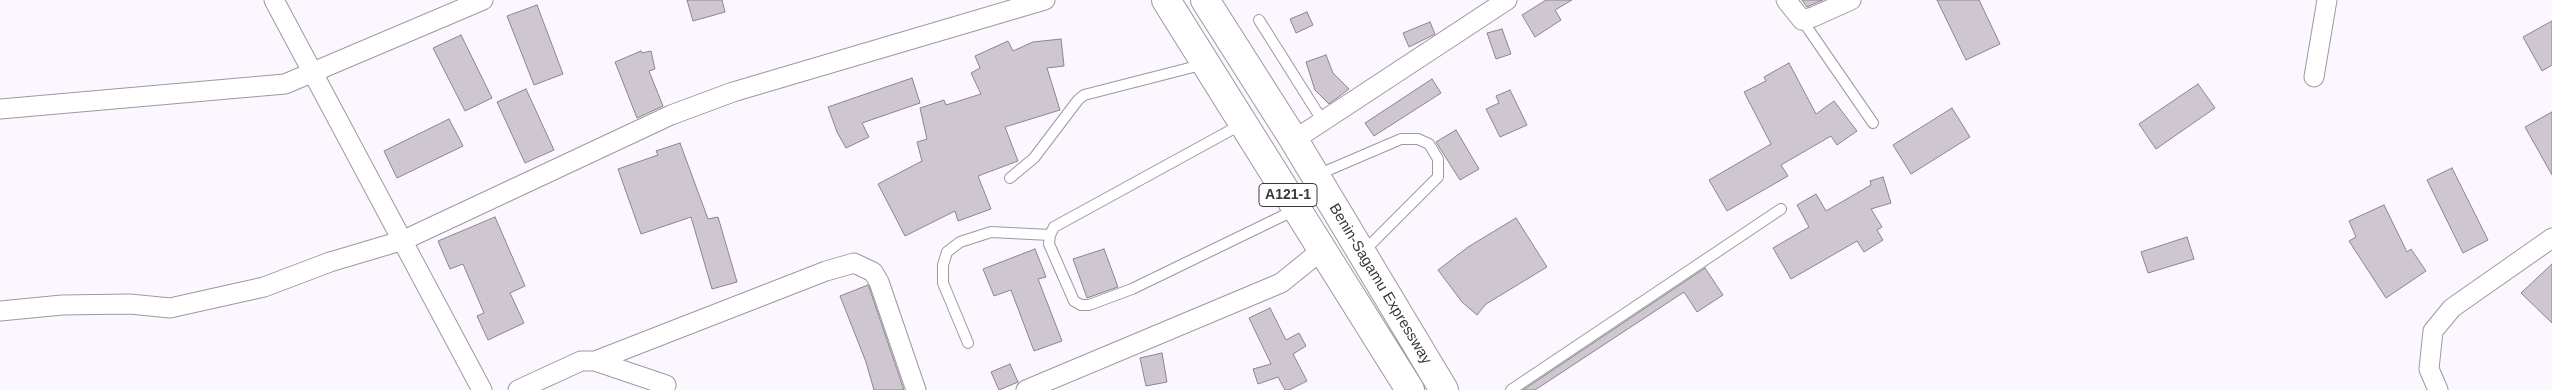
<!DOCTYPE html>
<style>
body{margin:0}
canvas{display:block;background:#fcf6fe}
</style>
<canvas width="2552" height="390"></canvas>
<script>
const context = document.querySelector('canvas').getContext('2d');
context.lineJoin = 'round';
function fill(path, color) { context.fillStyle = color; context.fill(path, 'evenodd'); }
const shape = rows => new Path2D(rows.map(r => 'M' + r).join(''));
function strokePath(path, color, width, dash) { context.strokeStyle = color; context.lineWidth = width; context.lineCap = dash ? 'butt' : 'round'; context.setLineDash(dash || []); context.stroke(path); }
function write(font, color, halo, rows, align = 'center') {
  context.font = font + ' Helvetica,sans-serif'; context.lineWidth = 4; context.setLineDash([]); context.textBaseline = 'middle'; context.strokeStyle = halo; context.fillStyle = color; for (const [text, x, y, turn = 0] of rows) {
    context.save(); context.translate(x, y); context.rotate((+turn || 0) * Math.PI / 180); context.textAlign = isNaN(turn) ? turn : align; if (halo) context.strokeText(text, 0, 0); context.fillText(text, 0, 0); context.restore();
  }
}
const building = shape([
 [687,0,722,0,725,12,693,21,687,0],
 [1546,0,1572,0,1555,10,1561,20,1535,37,1522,15,1546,0],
 [1802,0,1823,0,1807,7,1802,0],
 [1937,0,1979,0,2000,44,1966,60,1937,0],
 [537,5,563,74,534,85,507,16,537,5],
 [1307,12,1313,25,1296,33,1290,19,1307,12],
 [2552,21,2552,65,2542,71,2523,37,2552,21],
 [1430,22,1435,34,1409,47,1403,33,1430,22],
 [1502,29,1511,54,1496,59,1487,33,1502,29],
 [461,35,492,98,465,111,433,48,461,35],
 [1061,39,1064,66,1047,68,1060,110,1005,127,1018,161,978,176,991,209,958,221,955,211,905,236,878,184,922,161,917,142,927,139,920,108,944,100,946,105,981,94,971,73,980,68,975,56,1008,41,1013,51,1033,42,1061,39],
 [641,51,642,53,651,51,655,69,649,71,663,106,637,118,615,62,641,51],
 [1326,55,1333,73,1349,89,1329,104,1315,90,1306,62,1326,55],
 [1789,63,1816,114,1834,101,1857,131,1837,145,1831,136,1781,165,1788,176,1727,211,1709,180,1771,144,1744,92,1766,81,1764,77,1789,63],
 [912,78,920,103,862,123,869,137,846,148,837,132,828,107,912,78],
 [1432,79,1441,93,1374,136,1365,123,1432,79],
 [2198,84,2215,108,2156,149,2139,124,2198,84],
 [526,89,554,150,525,163,497,102,526,89],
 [1510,90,1527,125,1500,137,1486,109,1499,103,1496,96,1510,90],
 [1952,108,1970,137,1911,174,1893,145,1952,108],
 [2552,112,2552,175,2525,127,2552,112],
 [449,119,463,146,397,178,384,151,449,119],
 [1456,130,1479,169,1460,180,1436,142,1456,130],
 [680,143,708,219,718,217,737,282,712,289,691,217,641,234,618,169,658,155,656,151,680,143],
 [2452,168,2488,240,2463,253,2427,180,2452,168],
 [1883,177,1891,203,1871,209,1882,227,1877,230,1883,240,1864,252,1857,241,1791,279,1773,248,1809,227,1797,205,1816,194,1826,211,1871,185,1870,181,1883,177],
 [2384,205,2407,252,2411,249,2426,271,2386,298,2349,241,2356,237,2349,221,2384,205],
 [495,217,525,286,510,293,524,323,488,340,477,316,484,313,463,264,450,269,438,241,495,217],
 [1516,218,1547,267,1486,304,1477,315,1462,302,1438,270,1468,247,1516,218],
 [2187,237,2194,259,2148,273,2141,252,2187,237],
 [1035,249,1046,277,1038,279,1062,341,1034,351,1011,290,994,296,983,269,1035,249],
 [1104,249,1118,287,1087,298,1073,259,1104,249],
 [2552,264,2552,323,2521,293,2552,264],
 [1705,268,1723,295,1697,312,1684,292,1535,390,1523,390,1705,268],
 [868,285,869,287,904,390,874,390,866,362,840,296,868,285],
 [1270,308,1286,340,1299,333,1306,346,1293,354,1307,381,1289,390,1285,390,1278,377,1258,384,1253,369,1271,364,1249,318,1270,308],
 [1162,353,1167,382,1146,386,1140,358,1162,353],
 [1010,364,1018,382,999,390,991,372,1010,364]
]);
fill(building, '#cec7d0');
strokePath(building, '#8c858e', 1);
const lane = shape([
 [1259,20,1322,120],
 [1802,20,1873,123],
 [1242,124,1054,227,1050,235,1049,244,1074,301,1081,305,1089,305,1132,289,1297,209],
 [1317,175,1401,139,1418,139,1429,144,1438,159,1438,177,1362,253],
 [1010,178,1034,158,1078,100,1084,95,1205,64],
 [968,343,943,283,943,265,947,252,960,242,991,232,1050,235],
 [1511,390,1781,209]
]);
const street = shape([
 [274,0,482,390],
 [1786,0,1802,20,1813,17,1851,0],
 [2314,77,2327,0],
 [0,109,285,84,483,0],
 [1294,140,1507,0],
 [0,311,62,305,130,304,170,308,264,287,330,262,404,240,671,115,733,92,1045,0],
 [595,361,826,271,854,263,873,272,879,282,916,390],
 [518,390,581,361,595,361,666,385],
 [1026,390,1281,283,1322,250],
 [2438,390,2429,369,2433,331,2452,308,2552,238]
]);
const highway = shape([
 [1166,0,1410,390],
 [1205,0,1294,140,1444,390]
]);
strokePath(lane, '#9e98a0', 12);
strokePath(street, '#9e98a0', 21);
strokePath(highway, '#9e98a0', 30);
strokePath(lane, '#fff', 10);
strokePath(street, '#fff', 19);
strokePath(highway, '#fff', 28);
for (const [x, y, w] of [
 [1288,195,58]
]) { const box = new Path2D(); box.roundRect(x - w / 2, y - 11.5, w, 23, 4); context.fillStyle = '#fff'; context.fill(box); strokePath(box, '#39373a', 1); }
write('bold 14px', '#39373a', null, [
 ["A121-1",1288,195]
]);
write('15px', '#39373a', '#fff', [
 ["Benin-Sagamu Expressway",1380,284,59]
]);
</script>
